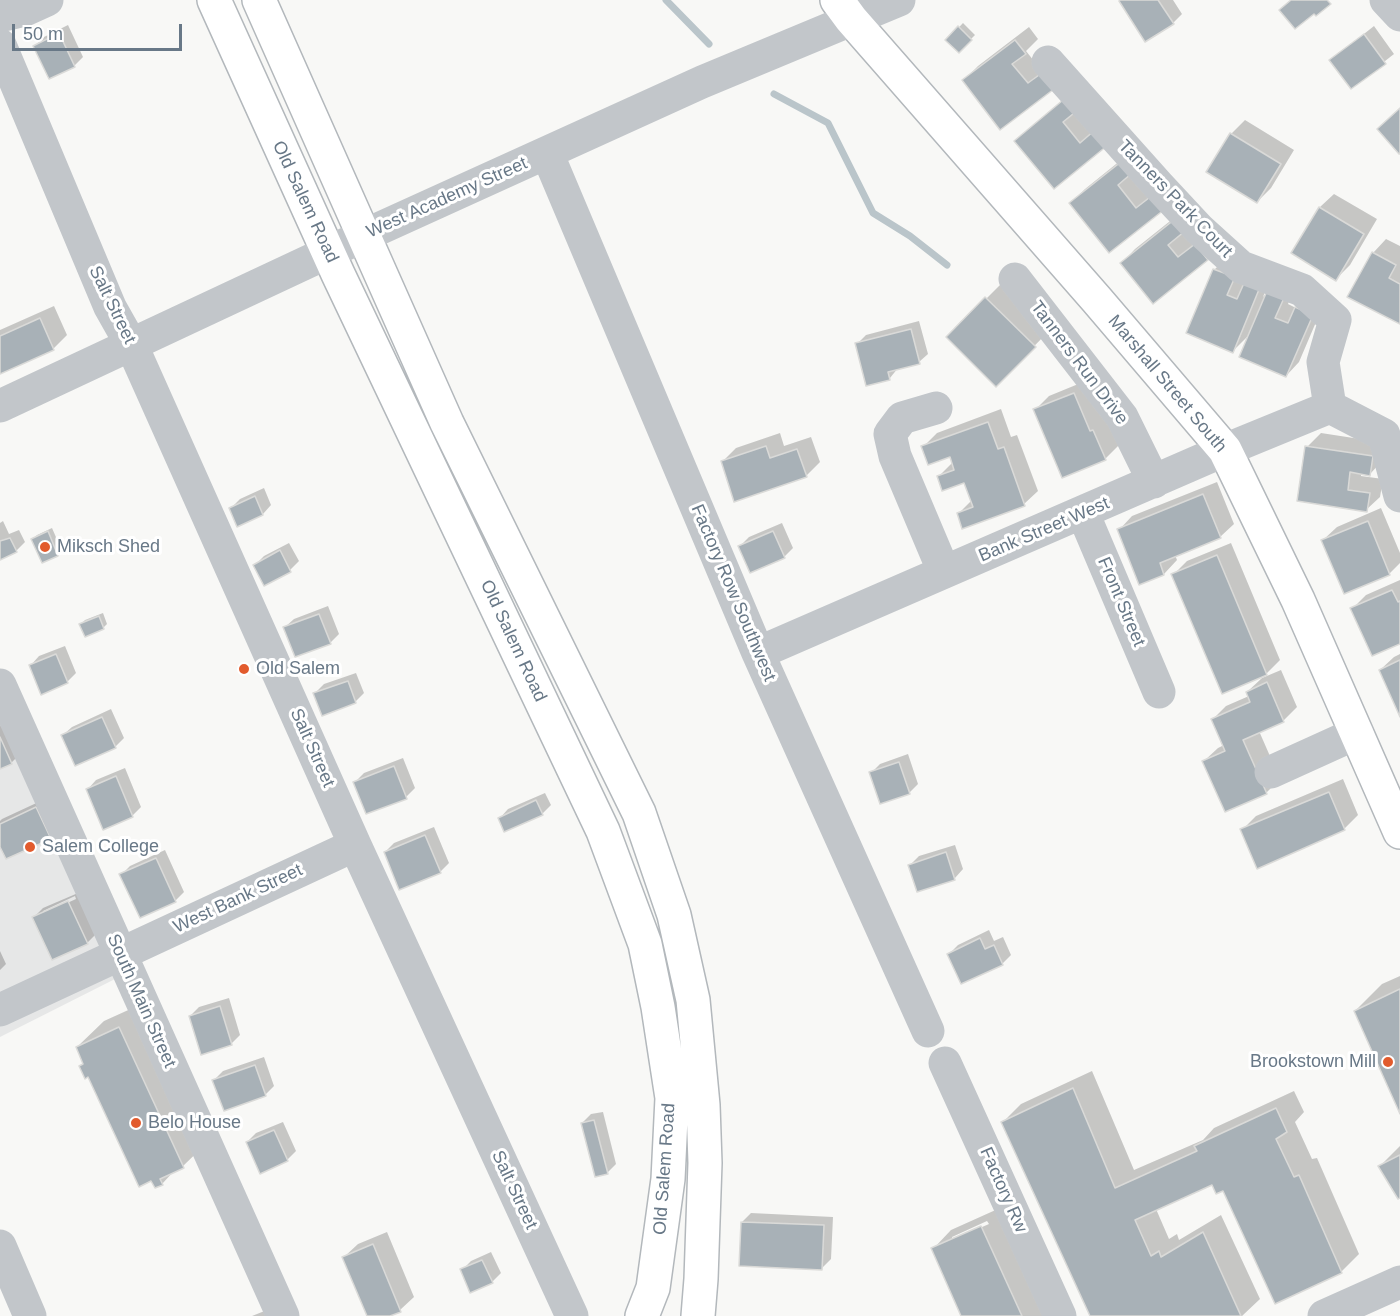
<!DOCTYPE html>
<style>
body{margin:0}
#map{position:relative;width:1400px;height:1316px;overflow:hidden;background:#f8f8f6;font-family:Helvetica,sans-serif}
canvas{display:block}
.scale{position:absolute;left:12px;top:24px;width:170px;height:27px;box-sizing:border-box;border:3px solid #687887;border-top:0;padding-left:8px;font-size:18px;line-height:21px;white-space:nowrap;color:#687887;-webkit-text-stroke:4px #fff;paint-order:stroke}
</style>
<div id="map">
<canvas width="1400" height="1316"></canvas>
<div class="scale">50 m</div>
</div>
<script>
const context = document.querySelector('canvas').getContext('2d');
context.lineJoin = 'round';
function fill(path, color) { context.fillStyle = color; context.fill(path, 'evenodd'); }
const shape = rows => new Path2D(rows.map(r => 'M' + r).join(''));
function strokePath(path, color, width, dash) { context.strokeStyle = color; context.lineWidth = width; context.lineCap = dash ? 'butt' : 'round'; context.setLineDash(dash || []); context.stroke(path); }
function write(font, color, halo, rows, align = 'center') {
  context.font = font + ' Helvetica,sans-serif'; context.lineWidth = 6; context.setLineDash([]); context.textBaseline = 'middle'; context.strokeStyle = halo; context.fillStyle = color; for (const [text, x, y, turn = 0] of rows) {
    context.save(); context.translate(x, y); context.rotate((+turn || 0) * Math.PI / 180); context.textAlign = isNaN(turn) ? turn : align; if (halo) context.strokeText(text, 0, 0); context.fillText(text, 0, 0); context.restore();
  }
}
fill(shape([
 [0,716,119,977,0,1037]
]), '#e6e7e7');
fill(shape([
 [1122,0,1173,0,1182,14,1173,23],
 [963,23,975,35,959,51,947,40],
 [68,25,83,57,74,66,50,77,35,46,44,37],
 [1374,26,1394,54,1352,87,1331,60],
 [1029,27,1038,39,1026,51,1042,71,1057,85,964,80,978,66],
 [1083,83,1095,130,1054,187,1016,141],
 [1245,120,1294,150,1271,188,1257,202,1208,172,1231,134],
 [1136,148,1168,182,1109,251,1071,203,1085,189],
 [1334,194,1377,219,1350,265,1336,279,1293,253,1320,207],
 [1189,206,1220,245,1207,259,1122,263,1135,249],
 [1386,239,1400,246,1400,323,1373,253],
 [1228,256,1273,273,1263,297,1282,278,1296,284,1288,304,1296,308,1310,294,1325,301,1299,362,1286,376,1250,334,1233,351,1214,270],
 [1000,285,1048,332,996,385,948,337],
 [54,306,67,335,53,349,0,373,0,330],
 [919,321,928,354,919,362,898,368,890,378,857,344,866,335],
 [1088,380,1119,445,1105,459,1035,410,1049,396],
 [1001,409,1011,437,1017,435,1038,491,1024,504,963,527,958,514,972,500,965,481,938,477,952,463,951,455,923,447,937,433],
 [780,433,784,446,811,437,820,462,806,476,722,462,736,448],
 [1321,433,1386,443,1383,460,1370,474,1361,473,1361,476,1383,479,1380,497,1366,510,1307,447],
 [1217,482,1234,524,1220,537,1175,555,1177,560,1164,574,1119,530,1132,516],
 [264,488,271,505,263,514,238,525,231,508,240,499],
 [1381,508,1400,553,1400,563,1389,574,1323,540,1337,527],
 [3,521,9,534,19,530,25,542,16,551,0,558,0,523],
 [782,523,793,548,784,557,751,571,740,546,749,537],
 [52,528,62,551,43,561,33,539,37,535],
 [289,543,299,561,290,570,265,584,255,565,264,556],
 [1231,543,1280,660,1266,674,1173,575,1187,561],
 [1400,580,1400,642,1352,609,1366,595],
 [328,606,339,634,330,643,285,627,294,619],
 [103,613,107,624,103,628,81,624,85,620],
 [65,646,76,673,67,682,31,665,39,656],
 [1400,654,1400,714,1380,670,1394,657],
 [1281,670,1297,707,1284,720,1259,731,1280,779,1266,793,1226,810,1204,761,1218,748,1224,745,1213,719,1226,706,1249,696,1247,692,1262,678],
 [356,673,364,693,355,702,315,693,324,684],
 [111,709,124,738,115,747,63,735,72,727],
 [0,725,20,754,11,763,0,767],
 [908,754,918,784,909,793,871,773,880,764],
 [403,758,415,788,406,797,355,782,364,773],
 [125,768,141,807,132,816,88,789,96,780],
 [1343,779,1358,815,1344,829,1242,830,1256,816],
 [545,793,551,805,542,814,500,818,508,809],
 [45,799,59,829,50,838,0,843,0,821,2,819],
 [434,827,449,863,440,872,385,852,394,843],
 [955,845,963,869,955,878,918,890,910,865,919,856],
 [165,850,184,892,175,901,121,875,130,866],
 [78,893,96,934,87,943,34,917,43,908],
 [75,896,76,899,43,914,43,911],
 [989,930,994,941,1003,937,1011,955,1002,964,949,954,958,945],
 [0,951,6,964,0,970],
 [1400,976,1400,1110,1355,1011,1382,984],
 [229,998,240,1035,231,1044,190,1016,199,1007],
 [146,1002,210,1140,183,1166,175,1170,162,1184,152,1179,88,1075,81,1066,84,1062,77,1047,104,1021],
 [264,1057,274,1086,265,1095,214,1080,223,1071],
 [1092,1071,1134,1170,1203,1140,1214,1128,1294,1091,1304,1112,1295,1122,1312,1159,1317,1158,1359,1254,1341,1272,1224,1189,1213,1183,1156,1209,1169,1239,1177,1234,1179,1240,1221,1215,1260,1299,1242,1316,1092,1316,1003,1122,1021,1104],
 [603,1112,616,1164,607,1173,582,1123,591,1114],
 [283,1122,296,1151,287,1160,247,1142,256,1133],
 [1400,1146,1400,1196,1380,1166],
 [1000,1208,1048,1316,963,1316,933,1249,951,1230],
 [987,1221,989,1224,952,1240,952,1237],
 [751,1213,833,1217,831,1259,822,1268,742,1222],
 [387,1232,414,1297,400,1310,386,1316,368,1316,344,1257,358,1244],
 [491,1252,501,1273,492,1282,462,1270,471,1261],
 [267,1310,270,1316,252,1316]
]), '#0003');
strokePath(shape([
 [666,0,709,44],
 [774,94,828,123,873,213,910,236,947,265]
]), '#bac5ca', 7);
const building = shape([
 [1120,0,1158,0,1174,24,1145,42,1119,1,1120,0],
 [1291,0,1327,0,1331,4,1316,16,1314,14,1295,29,1279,10,1291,0],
 [958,26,972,40,959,53,945,40,958,26],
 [59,33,75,67,49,79,33,46,59,33],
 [1364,34,1386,64,1351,89,1329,60,1364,34],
 [1015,40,1026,54,1012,64,1028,83,1046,70,1058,86,1000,130,962,80,1015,40],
 [1069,95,1079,109,1063,122,1080,143,1095,130,1108,145,1054,189,1014,141,1069,95],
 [1400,108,1400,154,1399,154,1377,129,1400,108],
 [1230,133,1281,164,1257,203,1206,172,1230,133],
 [1122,161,1132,173,1118,185,1136,208,1154,194,1165,209,1109,253,1069,203,1122,161],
 [1319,207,1364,234,1336,281,1291,253,1319,207],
 [1175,219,1185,231,1168,245,1178,257,1195,244,1208,260,1153,304,1120,263,1175,219],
 [1372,252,1396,265,1389,278,1400,284,1400,324,1347,297,1372,252],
 [1213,269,1235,277,1227,295,1237,299,1245,281,1260,287,1233,353,1186,333,1213,269],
 [1267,291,1284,298,1275,318,1288,323,1295,307,1313,315,1286,377,1239,357,1267,291],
 [985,297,1036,347,996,387,946,337,985,297],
 [40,318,54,350,0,374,0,336,40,318],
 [911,329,920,364,888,372,890,380,866,386,855,343,911,329],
 [1074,393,1090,431,1093,430,1106,460,1062,478,1033,409,1074,393],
 [988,422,998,449,1004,447,1025,506,962,529,957,513,973,507,964,483,942,491,937,476,954,470,950,457,928,465,921,446,988,422],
 [766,446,770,458,797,449,807,477,734,502,721,461,766,446],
 [1305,446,1373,456,1370,476,1350,472,1348,490,1370,493,1367,512,1297,501,1305,446],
 [1203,494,1221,538,1160,563,1164,575,1139,585,1117,529,1203,494],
 [255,496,263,515,237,527,229,508,255,496],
 [1368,521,1390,575,1344,594,1321,540,1368,521],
 [48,531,58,556,42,563,31,539,48,531],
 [773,531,785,558,750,573,738,546,773,531],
 [10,538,17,552,0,560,0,541,10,538],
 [280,550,291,572,264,586,253,565,280,550],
 [1217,555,1267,675,1222,694,1171,574,1217,555],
 [1392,590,1398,602,1400,601,1400,644,1372,656,1350,608,1392,590],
 [319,614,331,644,295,657,283,627,319,614],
 [99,616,104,629,85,637,79,624,99,616],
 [56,654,68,683,41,695,29,665,56,654],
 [1400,660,1400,717,1379,670,1400,660],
 [348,681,356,703,322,716,313,693,348,681],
 [1267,682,1284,722,1243,740,1267,794,1225,812,1202,761,1225,751,1211,719,1250,702,1246,692,1267,682],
 [102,717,116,748,75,766,61,735,102,717],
 [0,737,12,764,0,769,0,737],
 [899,762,910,794,880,804,869,772,899,762],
 [394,766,407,799,366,814,353,782,394,766],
 [116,776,133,817,103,830,86,789,116,776],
 [1329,792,1345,830,1257,869,1240,829,1329,792],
 [536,800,543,815,504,832,498,818,536,800],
 [36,807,51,839,6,859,0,847,0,824,36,807],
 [425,835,441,873,399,890,384,852,425,835],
 [946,852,955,880,917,892,908,865,946,852],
 [156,858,176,902,140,918,119,874,156,858],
 [68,901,88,944,52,960,32,917,68,901],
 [980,938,985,949,994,945,1003,965,961,984,947,954,980,938],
 [1400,989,1400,1114,1354,1011,1400,989],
 [220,1006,232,1045,201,1055,189,1016,220,1006],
 [119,1027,184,1168,160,1179,163,1185,155,1188,151,1181,139,1187,88,1077,85,1079,79,1066,83,1064,76,1047,119,1027],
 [255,1065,266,1096,224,1111,212,1080,255,1065],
 [1073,1088,1115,1188,1197,1151,1194,1146,1276,1108,1287,1132,1276,1139,1294,1177,1299,1175,1342,1273,1275,1304,1223,1191,1216,1194,1212,1185,1135,1220,1151,1256,1159,1251,1161,1257,1203,1232,1241,1316,1090,1316,1001,1122,1073,1088],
 [594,1120,608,1174,595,1177,581,1123,594,1120],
 [274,1130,288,1161,260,1174,246,1142,274,1130],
 [1400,1155,1400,1198,1398,1199,1378,1166,1400,1155],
 [741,1222,824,1225,822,1270,739,1266,741,1222],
 [981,1226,1022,1316,961,1316,931,1248,981,1226],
 [373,1244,401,1312,390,1316,367,1316,342,1257,373,1244],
 [482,1260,493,1283,470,1293,460,1269,482,1260]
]);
fill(building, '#a8b1b7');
strokePath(building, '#dadad8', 1.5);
const major = shape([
 [214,0,338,274,603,831,645,944,658,1007,672,1098,668,1179,653,1288,642,1316],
 [259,0,447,423,639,813,674,915,693,1000,703,1105,705,1163,701,1279,698,1316],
 [837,0,851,19,1097,300,1225,450,1298,600,1400,832]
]);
strokePath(major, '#b3b8bc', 36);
strokePath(shape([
 [1386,0,1400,15],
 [0,16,25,10,47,0],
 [0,45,110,307,132,346,355,845,572,1316],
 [1048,62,1158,185,1199,229,1241,267,1302,290,1335,320,1323,362,1330,407],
 [547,153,758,653,928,1031],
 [1015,279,1122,417,1154,482],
 [0,406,363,236,702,82,899,0],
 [1330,407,1384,435,1400,496],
 [936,408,902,418,890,434,895,456,944,572],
 [1083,513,1159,692],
 [758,653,1225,450,1330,407],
 [0,685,283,1316],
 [1271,772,1357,733],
 [0,1010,355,845],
 [945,1063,1060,1316],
 [0,1246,30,1316],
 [1324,1316,1400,1282]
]), '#c2c6ca', 33);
strokePath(major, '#fff', 33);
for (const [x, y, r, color] of [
 [45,547,6,"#e25b2d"],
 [244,669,6,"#e25b2d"],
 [30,847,6,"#e25b2d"],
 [1388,1062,6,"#e25b2d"],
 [136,1123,6,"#e25b2d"]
]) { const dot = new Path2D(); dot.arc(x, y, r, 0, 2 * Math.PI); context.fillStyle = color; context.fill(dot); strokePath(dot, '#fff', 2); }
write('18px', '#687887', '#fff', [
 ["West Academy Street",447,198,-24],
 ["Tanners Park Court",1175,199,46],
 ["Old Salem Road",305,202,65],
 ["Salt Street",112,305,64],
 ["Tanners Run Drive",1079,363,53],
 ["Marshall Street South",1167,384,50],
 ["Bank Street West",1044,530,-23],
 ["Factory Row Southwest",733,593,67],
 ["Front Street",1121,602,67],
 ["Old Salem Road",513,641,65],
 ["Salt Street",312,748,66],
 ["West Bank Street",238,899,-25],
 ["South Main Street",141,1001,66],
 ["Old Salem Road",665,1169,-86],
 ["Salt Street",514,1190,65],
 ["Factory Rw",1003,1190,66]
]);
write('18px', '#687887', '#fff', [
 ["Miksch Shed",57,547],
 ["Old Salem",256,669],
 ["Salem College",42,847],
 ["Brookstown Mill",1376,1062,"right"],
 ["Belo House",148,1123]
], 'left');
</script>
